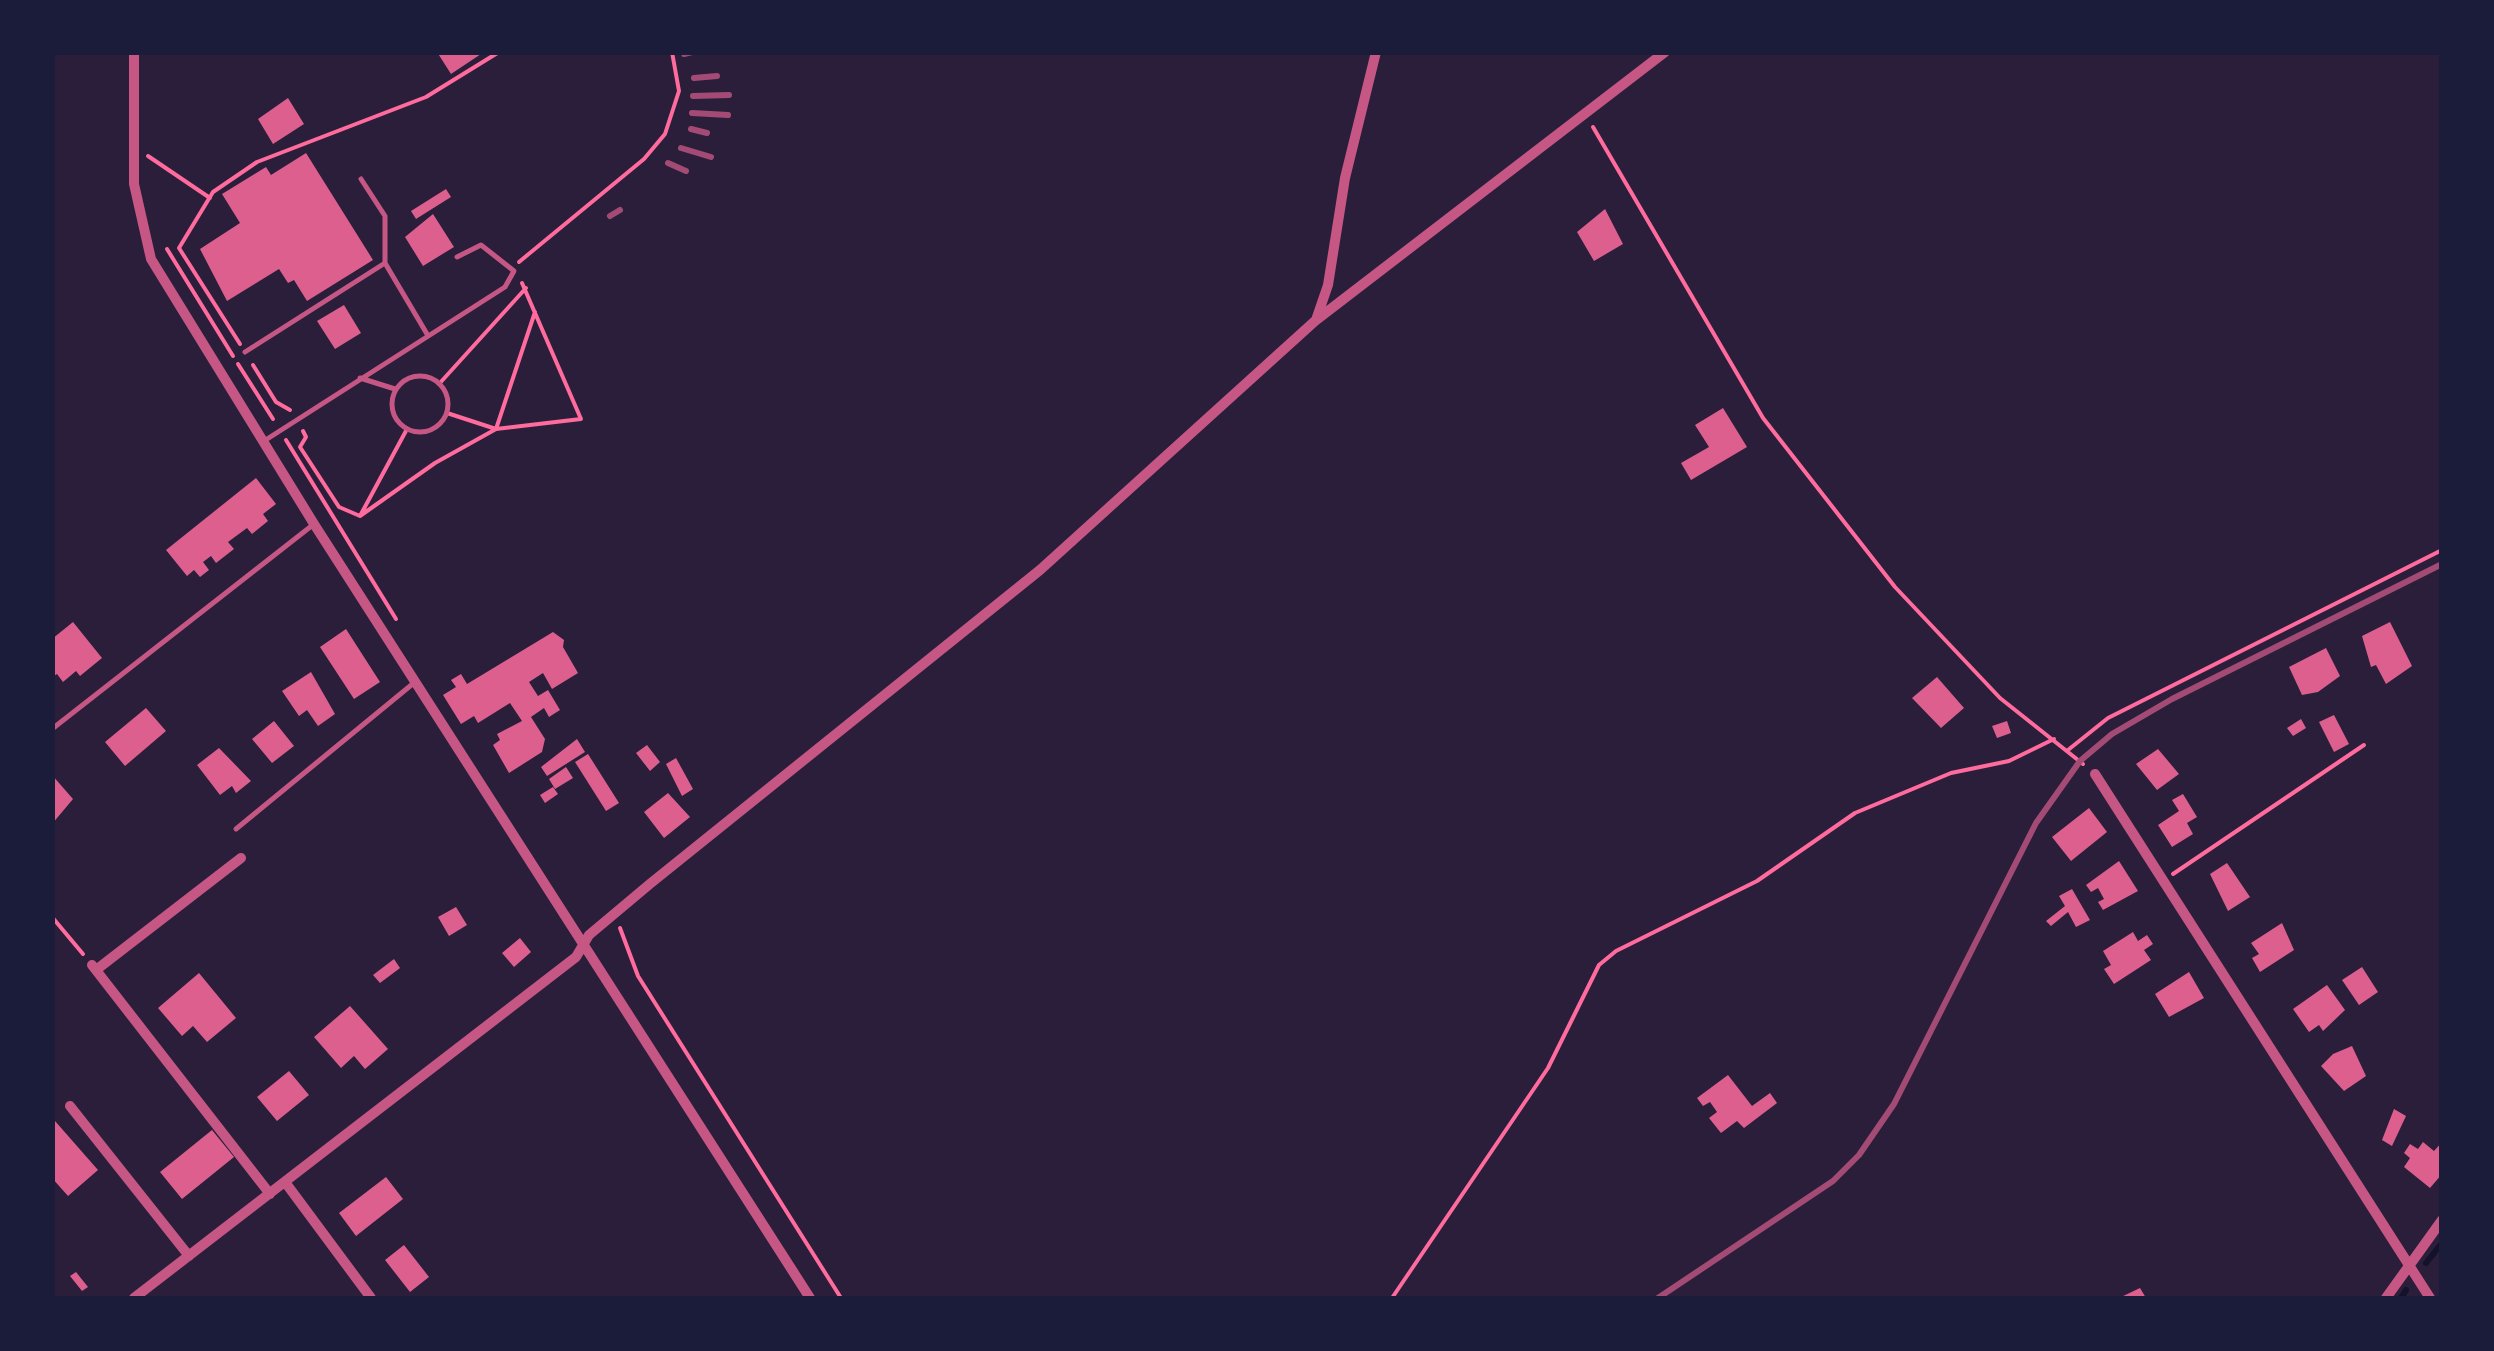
<!DOCTYPE html>
<style>
body{margin:0}
#map{position:relative;width:2494px;height:1351px;overflow:hidden;background:#1b1b3a;font-family:"IBM Plex Sans",sans-serif}
canvas{display:block}
.frame{position:absolute;inset:0;border:55px solid #1b1b3a;pointer-events:none}
</style>
<div id="map">
<canvas width="2494" height="1351"></canvas>
<div class="frame"></div>
</div>
<script>
const context = document.querySelector('canvas').getContext('2d');
context.lineJoin = 'round';
function fill(path, color) { context.fillStyle = color; context.fill(path, 'evenodd'); }
const shape = rows => new Path2D(rows.map(r => 'M' + r).join(''));
function strokePath(path, color, width, dash) { context.strokeStyle = color; context.lineWidth = width; context.lineCap = dash ? 'butt' : 'round'; context.setLineDash(dash || []); context.stroke(path); }
fill(shape([
 [52,53,2441,53,2441,1298,53,1298]
]), '#2a1e3b');
strokePath(shape([
 [2426,1263,2442,1243],
 [2401,1298,2406,1290]
]), '#12122b', 6);
fill(shape([
 [437,52,484,52,451,74],
 [288,98,304,124,273,144,258,119],
 [306,153,373,260,307,301,294,280,288,283,279,269,227,301,200,249,240,223,222,194,266,167,271,175],
 [446,189,451,197,416,219,411,211],
 [1605,209,1623,244,1594,261,1577,232],
 [433,214,454,247,423,266,405,237],
 [344,305,361,333,335,349,317,321],
 [1723,408,1747,447,1691,480,1681,463,1709,447,1695,425],
 [256,478,276,504,263,514,268,521,252,534,247,528,228,542,234,549,216,563,211,556,203,562,209,570,200,577,194,570,187,576,166,550],
 [73,622,102,658,80,676,76,671,63,682,57,674,52,677,52,639],
 [2390,622,2412,666,2386,684,2376,665,2371,667,2362,636],
 [346,629,380,682,354,699,320,647],
 [553,632,564,640,563,647,578,673,552,689,543,673,529,682,538,696,548,690,560,710,549,717,544,708,531,717,545,739,542,752,509,773,493,745,500,740,497,734,522,721,510,703,478,723,474,716,461,724,443,695,456,687,451,680,461,674,467,684],
 [2326,648,2340,676,2318,692,2302,695,2289,667],
 [311,672,335,714,318,726,307,710,299,716,282,691],
 [1937,677,1964,708,1941,728,1912,698],
 [146,708,166,731,125,766,105,742],
 [2334,715,2349,744,2334,752,2319,722],
 [2301,719,2306,728,2293,736,2287,728],
 [274,721,294,746,272,763,252,739],
 [2007,721,2011,733,1997,738,1992,726],
 [577,739,585,752,547,776,541,767],
 [647,745,660,762,650,771,636,753],
 [219,748,251,781,236,793,232,786,220,795,197,765],
 [2158,749,2179,774,2157,790,2136,764],
 [588,754,619,803,606,811,575,762],
 [676,758,693,789,682,796,666,764],
 [566,767,573,778,555,789,549,779],
 [52,775,73,799,52,824],
 [553,787,558,794,545,803,540,795],
 [668,793,690,817,664,838,644,812],
 [2183,794,2197,817,2187,823,2193,834,2172,847,2158,825,2179,811,2172,800],
 [2089,808,2107,832,2071,861,2052,837],
 [2119,861,2138,891,2103,910,2098,902,2104,899,2098,888,2091,892,2086,885],
 [2227,863,2250,897,2228,911,2210,874],
 [2072,889,2090,920,2076,927,2068,912,2051,926,2046,921,2065,906,2059,896],
 [456,907,467,925,449,936,438,917],
 [2282,923,2294,950,2260,972,2252,958,2259,954,2251,943],
 [2133,932,2138,941,2147,935,2153,944,2144,950,2151,960,2114,984,2104,969,2111,965,2103,951],
 [520,938,531,952,514,967,502,953],
 [394,959,400,968,380,983,373,975],
 [2362,967,2378,992,2359,1005,2342,980],
 [2189,972,2204,998,2169,1017,2155,994],
 [199,973,236,1018,207,1042,193,1026,182,1036,158,1008],
 [2327,985,2345,1010,2323,1031,2319,1025,2309,1032,2293,1009],
 [350,1006,388,1049,365,1069,354,1056,341,1068,314,1037],
 [2352,1046,2366,1076,2344,1091,2321,1066,2333,1054],
 [289,1071,309,1095,277,1121,257,1097],
 [1728,1075,1752,1106,1770,1093,1777,1103,1744,1128,1737,1121,1721,1133,1709,1118,1717,1112,1710,1102,1703,1106,1697,1098],
 [2394,1109,2406,1116,2392,1146,2382,1140],
 [55,1121,98,1170,68,1196,52,1178],
 [212,1130,234,1157,182,1199,160,1172],
 [2423,1142,2434,1151,2442,1142,2442,1174,2430,1188,2404,1167,2410,1158,2404,1153,2410,1144,2418,1149],
 [386,1177,403,1199,356,1236,339,1213],
 [404,1245,429,1277,410,1292,385,1260],
 [76,1272,88,1287,82,1291,70,1276],
 [2140,1288,2146,1298,2119,1298]
]), '#dd5f8e');
strokePath(shape([
 [1593,127,1763,418,1895,587,2000,698,2083,764],
 [148,156,210,198],
 [167,249,233,356],
 [519,262,644,159,665,134,679,91,672,52],
 [240,344,179,248,213,192,257,162,426,97,499,52],
 [238,364,273,419],
 [253,365,276,402,290,410],
 [439,384,526,288],
 [447,413,496,429,535,312],
 [303,431,306,437,300,447,339,507,360,516,435,463,496,429,581,419,522,283],
 [286,440,396,619],
 [360,516,407,429],
 [2068,750,2108,718,2442,550],
 [2173,874,2364,745],
 [52,917,83,954],
 [620,928,638,976,841,1298],
 [1392,1298,1548,1068,1599,965,1616,951,1757,881,1855,813,1951,773,2009,761,2054,739]
]), '#ff6b9d', 4);
strokePath(shape([
 [361,179,385,216,385,263,427,334],
 [245,352,385,263],
 '392 404a28 28 0 1 1 56 0a28 28 0 1 1-56 0Z',
 [360,378,395,389],
 [264,441,505,287,514,271,481,245,457,257],
 [52,729,314,524],
 [236,829,415,682]
]), '#c65784', 5);
strokePath(shape([
 [134,52,134,184,151,259,314,524,810,1298],
 [1316,320,1328,285,1345,178,1376,52],
 [2095,774,2430,1298],
 [92,965,270,1194],
 [96,970,241,858],
 [70,1106,189,1256],
 [285,1182,371,1298],
 [134,1298,576,957,589,935,651,883,1040,570,1315,321,1665,52],
 [2386,1298,2442,1220]
]), '#c65784', 10);
strokePath(shape([
 [684,54,692,52],
 [694,78,717,76],
 [693,96,729,95],
 [692,113,728,115],
 [691,129,707,133],
 [681,148,711,157],
 [668,163,686,171],
 [610,216,620,210],
 [1658,1298,1833,1181,1859,1155,1894,1104,2036,823,2080,761,2112,734,2172,699,2442,564]
]), '#a44b75', 6);
</script>
